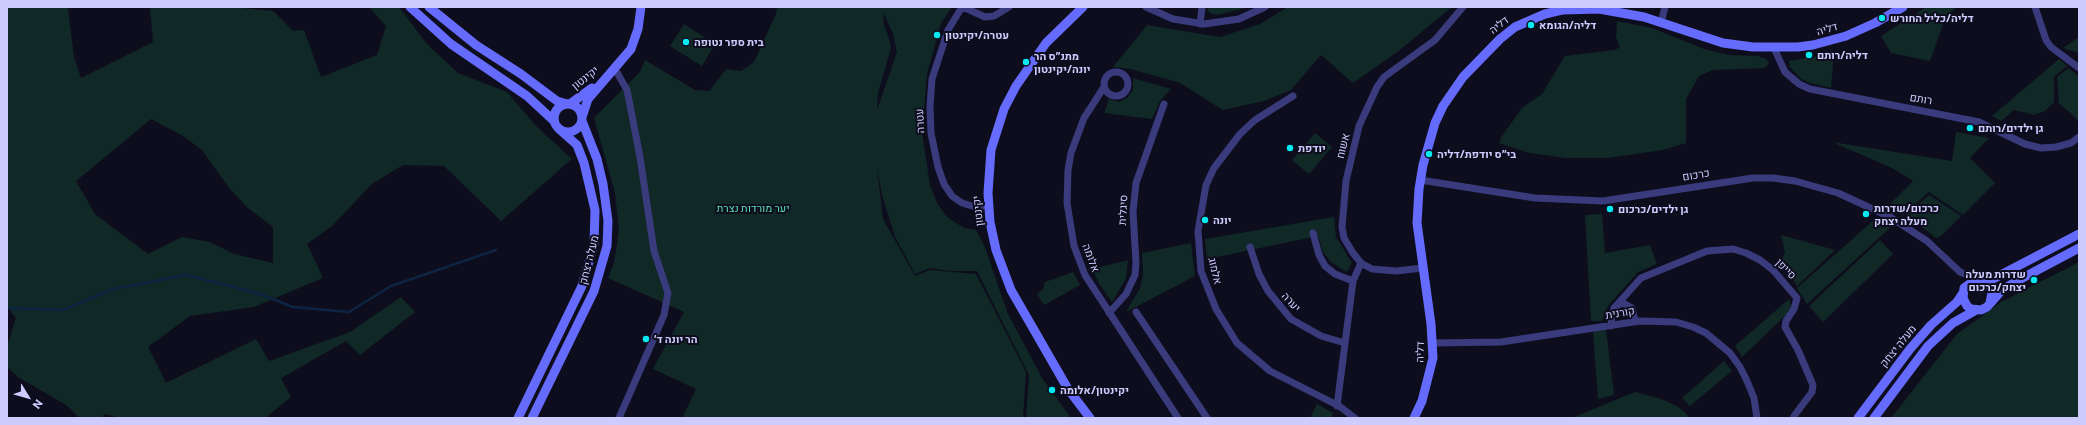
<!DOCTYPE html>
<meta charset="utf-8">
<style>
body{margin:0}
#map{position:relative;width:2086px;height:425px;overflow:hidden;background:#0e0d1e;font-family:Commissioner,sans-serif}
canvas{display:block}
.frame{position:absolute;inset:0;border:8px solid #cecbfe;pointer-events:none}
.north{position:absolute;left:8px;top:377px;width:40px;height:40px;-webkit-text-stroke:3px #0e0d1e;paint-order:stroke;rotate:127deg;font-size:11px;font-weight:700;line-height:16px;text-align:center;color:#cecbfe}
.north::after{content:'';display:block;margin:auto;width:14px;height:18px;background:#cecbfe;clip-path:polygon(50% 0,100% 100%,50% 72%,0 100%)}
</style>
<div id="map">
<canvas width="2086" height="425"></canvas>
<div class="frame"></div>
<div class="north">N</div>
</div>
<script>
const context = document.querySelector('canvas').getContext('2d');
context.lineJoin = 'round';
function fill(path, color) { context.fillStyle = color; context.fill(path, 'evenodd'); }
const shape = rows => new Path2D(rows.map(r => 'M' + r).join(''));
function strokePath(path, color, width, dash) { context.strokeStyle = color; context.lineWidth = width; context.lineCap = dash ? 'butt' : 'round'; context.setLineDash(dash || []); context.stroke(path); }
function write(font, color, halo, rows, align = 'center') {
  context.font = font + ' Commissioner,Heebo,sans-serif'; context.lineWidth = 4; context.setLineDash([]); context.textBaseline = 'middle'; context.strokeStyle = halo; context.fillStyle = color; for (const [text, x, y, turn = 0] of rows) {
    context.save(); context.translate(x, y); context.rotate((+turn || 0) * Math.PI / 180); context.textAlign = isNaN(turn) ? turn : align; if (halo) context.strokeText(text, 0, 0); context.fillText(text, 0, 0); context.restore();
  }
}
fill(shape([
 [7,7,70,7,68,8,74,57,81,78,153,42,150,7,232,7,273,11,293,31,304,30,321,77,377,55,386,26,369,7,399,7,427,44,458,73,507,92,536,126,572,159,501,221,444,166,403,165,372,184,332,226,307,244,323,278,254,307,190,316,148,347,166,383,256,339,269,361,350,332,401,297,415,312,360,355,346,341,281,378,291,397,265,418,120,418,104,414,102,418,80,418,66,405,18,377,7,367,7,346,16,318,7,307],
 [151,119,183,136,202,150,230,189,248,208,273,227,273,263,234,254,210,242,182,237,148,254,95,214,76,181],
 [777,7,952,7,941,23,927,74,922,133,930,185,937,203,947,217,964,228,976,230,984,245,1008,314,1042,378,1071,418,1026,418,1029,375,977,271,949,271,930,268,915,274,895,237,882,195,877,167,883,219,915,276,930,270,976,274,1026,372,1023,418,682,418,696,389,653,369,684,312,608,278,614,263,619,230,615,193,594,118,640,72,645,60,695,90,709,91,726,69,741,71,754,62,776,14],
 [883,12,893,34,897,52,877,110,878,93,891,48,890,42,884,25],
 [1208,7,1249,7,1218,15,1212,14,1207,11],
 [1288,7,1452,7,1396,53,1353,83,1321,55,1291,90,1264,101,1223,110,1180,83,1131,69,1113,67,1147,25,1220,37,1260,24],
 [1926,7,1956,7,1945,19,1930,61,1891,53,1881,36],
 [1617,21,1652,28,1704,49,1729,55,1758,56,1766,59,1769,63,1765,68,1713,70,1699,76,1686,99,1686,143,1663,150,1608,158,1566,158,1529,153,1499,143,1502,136,1522,108,1542,94,1565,56,1615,50,1620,47,1616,37],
 [684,24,715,44,702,66,670,46],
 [2079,37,2079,53,2063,48],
 [1834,53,1831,88,1810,83,1801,79,1790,67,1789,61],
 [2059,59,2067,66,2054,77,2054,102,2045,111,2034,115,2014,110,2001,121,1992,116],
 [2068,68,2079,76,2079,121,2059,103,2057,77],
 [1133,78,1171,89,1160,101,1152,119,1104,113,1109,99,1119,102,1127,98,1133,90],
 [1956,132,1989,138,1970,158,1995,183,1963,215,1929,192,1903,215,1888,206,1913,181,1892,168,1832,142,1952,161],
 [1315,133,1332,147,1309,174,1292,160],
 [1929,195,1961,216,1941,236,1936,238,1906,215],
 [1602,214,1605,253,1650,245,1657,264,1638,272,1608,306,1602,321,1591,321,1585,215],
 [1334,217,1336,237,1352,263,1347,272,1331,262,1323,252,1318,236,1207,259,1205,239],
 [1875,219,1892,226,1807,304,1797,288],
 [1781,235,1835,250,1797,286,1789,274,1779,266,1785,252],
 [1880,240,1893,254,1823,322,1809,306],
 [1191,243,1195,276,1126,312,1140,288,1143,275,1142,253],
 [1128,260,1126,279,1112,302,1100,285,1092,269],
 [2079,262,2079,418,1891,418,1957,334,2001,302],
 [1073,272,1080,285,1044,305,1037,294,1043,289,1045,282],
 [1789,299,1791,307,1787,314,1742,357,1735,346],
 [1606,329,1614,395,1598,399,1593,331],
 [1724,361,1732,371,1690,406,1682,398],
 [1635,392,1661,399,1677,406,1686,413,1689,418,1572,418],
 [1317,404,1333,413,1331,418,1310,418]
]), '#102826');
strokePath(shape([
 [7,308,63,310,113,289,186,275,257,293,293,307,349,312,391,286,496,250]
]), '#0d2542', 2.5);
strokePath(shape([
 [962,7,948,30,932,79,930,106,931,133,938,167,944,184,952,196,962,203,972,206,989,206],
 [963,7,985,17,994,16,1009,7],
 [1146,7,1173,19,1204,24,1239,19,1265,7],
 [2035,7,2046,40,2051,47,2079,68],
 [1661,23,1665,7],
 [1200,24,1202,7],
 [1774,48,1785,72,1799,84,1810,89,1979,122,2025,144,2041,148,2056,147,2071,143,2079,137],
 [615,69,627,90,640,157,654,251,668,293,664,315,619,418],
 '1104 84a12 12 0 1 1 24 0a12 12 0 1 1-24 0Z',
 [1104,87,1084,118,1071,153,1068,170,1067,203,1074,246,1085,275,1178,418],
 [1293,96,1255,120,1240,134,1214,168,1206,185,1198,231,1201,271,1216,309,1237,343,1270,371,1339,406,1355,418],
 [1420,180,1535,198,1603,201,1753,178,1773,178,1795,181,1838,193,1890,217,1927,241,1960,272,1979,280],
 [1313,233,1319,255,1325,266,1335,274,1353,281],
 [1250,247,1259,274,1268,291,1291,319,1321,336,1345,343],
 [1423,268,1396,271,1372,269,1361,263,1353,253,1344,238,1342,227,1346,181,1359,126,1377,87,1384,77,1435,40,1463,7],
 [1614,308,1641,278,1707,251,1733,249,1746,253,1760,260,1773,270,1797,298,1794,309,1786,321,1785,327,1798,350,1813,385,1812,392,1794,416],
 [1136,312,1207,418],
 [1109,313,1126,294,1135,275,1136,263,1133,212,1136,183,1164,104],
 [1611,326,1612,313,1619,304,1623,303,1632,308,1635,321],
 [1433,343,1501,342,1640,321,1676,322,1693,327,1706,333,1730,353,1740,367,1747,381,1754,398,1757,418],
 [1337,406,1353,281,1361,263]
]), '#393b7d', 7);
strokePath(shape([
 [410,7,451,44,527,96,554,121],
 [429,7,476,45,521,74,557,101,567,104],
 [1083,7,1046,43,1016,86,1004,109,991,150,988,193,990,222,996,250,1011,290,1068,389,1090,418],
 '554 118a14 14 0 1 1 28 0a14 14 0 1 1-28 0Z',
 [570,104,592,88],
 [582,117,588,99,631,49,638,29,641,7],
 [1981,281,1993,279,2079,234],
 [1990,303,1992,293,1991,288,1984,282,1974,281,1964,288,1963,298,1967,306,1971,309,1981,310,1987,307,2002,290,2015,282,2079,248],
 [518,418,582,286,594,244,595,210,584,163,577,145,559,129],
 [532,418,594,291,607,246,608,221,603,184,597,159,582,121],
 [1414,418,1422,401,1433,358,1431,324,1417,223,1419,189,1423,165,1435,123,1443,106,1463,77,1500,39,1515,27,1545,14,1562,10,1599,9,1644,17,1723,43,1753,47,1798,47,1813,45,1846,36,1875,23,1903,7],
 [1858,418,1910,349,1931,325,1957,302,1963,293],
 [1874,418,1928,346,1953,323,1976,310]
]), '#656bfc', 9);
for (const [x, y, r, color] of [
 [1882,18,4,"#05e9f0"],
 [1531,25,4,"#05e9f0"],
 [937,35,4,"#05e9f0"],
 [686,42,4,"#05e9f0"],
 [1809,55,4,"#05e9f0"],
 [1026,62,4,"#05e9f0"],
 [1970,128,4,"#05e9f0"],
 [1290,148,4,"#05e9f0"],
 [1429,154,4,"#05e9f0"],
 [1610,209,4,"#05e9f0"],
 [1866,214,4,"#05e9f0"],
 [1205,220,4,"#05e9f0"],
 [2034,280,4,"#05e9f0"],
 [646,339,4,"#05e9f0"],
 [1052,390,4,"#05e9f0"]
]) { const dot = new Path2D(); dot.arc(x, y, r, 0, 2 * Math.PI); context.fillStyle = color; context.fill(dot); strokePath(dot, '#0e0d1e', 1.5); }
write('bold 11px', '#cecbfe', '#0e0d1e', [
 ["דליה/כליל החורש",1890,18],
 ["דליה/הגומא",1539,25],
 ["עטרה/יקינטון",945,35],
 ["בית ספר נטופה",694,42],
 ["דליה/רותם",1817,55],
 ["מתנ״ס הר",1034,56],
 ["יונה/יקינטון",1034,69],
 ["גן ילדים/רותם",1978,128],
 ["יודפת",1298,148],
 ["בי״ס יודפת/דליה",1437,154],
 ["כרכום/שדרות",1874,208],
 ["מעלה יצחק",1874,221],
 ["גן ילדים/כרכום",1618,209],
 ["יונה",1213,220],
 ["שדרות מעלה",2026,274,"right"],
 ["יצחק/כרכום",2026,287,"right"],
 ["הר יונה ד׳",654,339],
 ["יקינטון/אלומה",1060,390]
], 'left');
write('11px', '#cecbfe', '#0e0d1e', [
 ["דליה",1499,25,-38],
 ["דליה",1827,29,-16],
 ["יקינטון",585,78,-38],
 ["רותם",1921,99,10],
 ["עטרה",920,121,-93],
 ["אשוח",1343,146,-76],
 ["כרכום",1696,175,-9],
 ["סיגלית",1123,210,-87],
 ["יקינטון",978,211,-96],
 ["אלומה",1091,258,69],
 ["מעלה יצחק",589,260,-76],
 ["סייפן",1786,269,45],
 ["אלמוג",1215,271,76],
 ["יערה",1291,302,47],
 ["קורנית",1620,313,-9],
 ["מעלה יצחק",1898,346,-51],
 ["דליה",1420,352,-88]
]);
write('11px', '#5adbb2', '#0e0d1e', [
 ["יער מורדות נצרת",753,208]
]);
</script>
